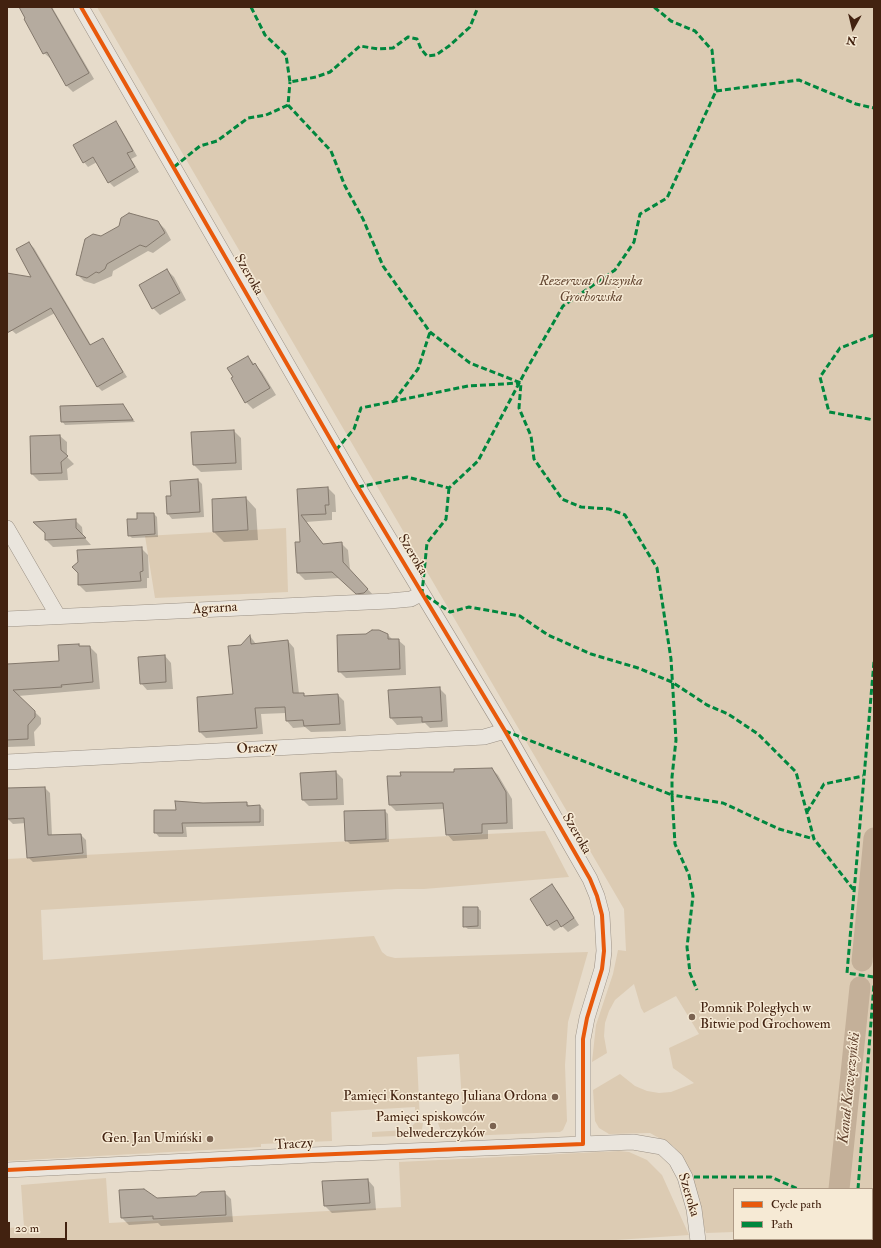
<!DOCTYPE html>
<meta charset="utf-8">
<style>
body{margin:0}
#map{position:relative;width:881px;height:1248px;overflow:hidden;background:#e6dbca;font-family:"IM FELL Double Pica",serif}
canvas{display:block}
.frame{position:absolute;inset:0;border:8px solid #422210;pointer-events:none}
.legend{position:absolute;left:733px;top:1188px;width:140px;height:52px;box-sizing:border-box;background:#f6ead5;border:1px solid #ae9a86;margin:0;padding:5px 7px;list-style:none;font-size:12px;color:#422210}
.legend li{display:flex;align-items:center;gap:8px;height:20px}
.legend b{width:20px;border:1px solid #ae9a86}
.north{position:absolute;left:833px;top:8px;width:40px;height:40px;-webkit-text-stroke:3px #f6ead5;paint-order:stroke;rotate:188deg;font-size:11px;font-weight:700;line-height:16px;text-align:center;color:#422210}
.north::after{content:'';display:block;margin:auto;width:14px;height:18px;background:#422210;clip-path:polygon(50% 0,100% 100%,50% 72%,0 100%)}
.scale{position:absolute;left:8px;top:1222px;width:59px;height:18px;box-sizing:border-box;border:2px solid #422210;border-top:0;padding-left:5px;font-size:12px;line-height:14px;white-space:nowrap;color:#422210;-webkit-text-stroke:3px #f6ead5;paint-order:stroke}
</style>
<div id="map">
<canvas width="881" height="1248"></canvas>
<div class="frame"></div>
<ul class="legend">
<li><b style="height:5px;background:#e8590c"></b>Cycle path</li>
<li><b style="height:5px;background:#00873e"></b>Path</li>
</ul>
<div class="north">N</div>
<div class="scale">20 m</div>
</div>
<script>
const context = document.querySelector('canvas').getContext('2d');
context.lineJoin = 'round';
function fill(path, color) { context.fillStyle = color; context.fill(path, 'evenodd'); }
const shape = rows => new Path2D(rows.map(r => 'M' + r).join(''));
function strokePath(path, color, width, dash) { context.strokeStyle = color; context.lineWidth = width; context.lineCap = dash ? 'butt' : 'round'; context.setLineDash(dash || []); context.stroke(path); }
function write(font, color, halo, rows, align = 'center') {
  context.font = font + ' "IM FELL Double Pica",serif'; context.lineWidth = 3; context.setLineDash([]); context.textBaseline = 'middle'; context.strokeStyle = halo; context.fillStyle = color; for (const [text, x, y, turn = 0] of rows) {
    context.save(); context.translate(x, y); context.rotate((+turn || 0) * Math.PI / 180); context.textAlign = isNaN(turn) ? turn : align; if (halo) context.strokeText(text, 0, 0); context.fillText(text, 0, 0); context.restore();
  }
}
fill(shape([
 [97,7,874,7,874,1241,817,1241,817,1239,872,1239,872,1189,734,1189,734,1232,706,1233,682,1156,673,1146,650,1133,609,1134,599,1128,595,1121,593,1090,620,1074,635,1086,647,1091,659,1093,671,1092,694,1083,673,1068,669,1048,699,1034,676,996,644,1013,641,1008,634,984,615,1000,609,1011,605,1023,604,1036,607,1053,592,1062,596,1025,613,974,618,950,626,951,624,909],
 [286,528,288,592,155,598,145,536],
 [545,831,569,877,424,889,397,889,41,910,43,960,374,936,382,952,387,956,395,958,588,952,568,1022,565,1065,567,1121,563,1130,560,1132,443,1137,438,1123,444,1120,463,1119,459,1054,417,1057,420,1123,423,1123,421,1135,372,1137,372,1132,408,1130,416,1122,415,1107,331,1112,332,1141,261,1144,261,1147,7,1161,7,859],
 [619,1151,629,1152,647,1160,662,1175,689,1235,602,1241,7,1241,7,1228,24,1227,21,1185,106,1178,109,1223,401,1207,399,1162]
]), '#dccbb3');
fill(shape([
 [19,7,52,7,94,79,73,92,67,86,51,59,44,53],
 [115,122,120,127,137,156,131,159,139,172,114,187,109,182,97,162,88,167,84,162],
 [158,222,165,229,171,240,153,253,148,251,113,271,112,276,94,284,84,281,77,274,101,237],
 [29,243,34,248,91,345,103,339,127,377,102,391,97,386,55,313,16,334,7,326,7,274,33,279],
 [167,270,174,277,186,300,160,315,153,308],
 [248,357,262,372,276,395,253,409,246,402,234,377],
 [123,405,135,422,65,425,62,421],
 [234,431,241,438,242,470,201,472,194,465],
 [60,436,67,442,67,457,74,464,67,469,68,480,39,481,32,474],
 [198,480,202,484,204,517,172,519,168,514,168,497,172,497],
 [328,488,335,495,336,512,332,512,332,520,306,522,324,545,341,543,348,550,350,570,374,596,364,600,340,578,305,580,298,573,301,543,298,490],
 [246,498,256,509,258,540,224,542,214,532],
 [154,514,157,517,158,537,132,538,129,535,138,520],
 [75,520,82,527,83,536,91,545,53,547,46,540,46,533],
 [141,548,148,555,149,578,147,578,147,588,86,592,79,585],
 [366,635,388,635,393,640,398,640,405,646,406,675,346,678,339,671],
 [250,636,256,644,288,641,294,648,299,694,303,694,306,697,338,695,344,701,346,731,311,732,305,727,293,728,287,721,286,713,261,714,263,734,206,738,200,732,234,695,241,646],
 [90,647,97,654,100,689,18,696,41,718,41,724,34,732,35,746,7,747,7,665,60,662],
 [165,656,171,663,173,689,147,690,141,683],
 [439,688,446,695,448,727,430,728,425,723,397,725,391,718],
 [492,769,498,775,512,799,513,829,488,830,488,839,453,841,447,834,445,809,396,811,390,805,389,777],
 [336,772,343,779,344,805,309,806,302,799],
 [45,788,50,793,52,836,81,835,86,840,87,858,33,862,28,857,26,823,13,824,8,819,7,789],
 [246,803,250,806,260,806,264,810,264,826,186,827,187,837,159,837,155,832,177,811],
 [385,811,388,814,389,842,350,844,346,840,345,812],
 [552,886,558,892,579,925,568,932,562,926,554,931,548,925],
 [478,908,481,911,481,929,468,929,464,926],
 [368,1180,374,1187,376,1210,332,1213,325,1206],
 [224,1192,231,1199,233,1222,161,1226,158,1223,129,1225,122,1218,157,1199,196,1197]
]), '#0003');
strokePath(shape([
 [862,961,874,838],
 [839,1189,860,987],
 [833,1241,833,1239]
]), '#c4b099', 21);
const building = shape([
 [19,7,51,7,89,73,66,86,47,52,43,54,24,19,25,18,19,7],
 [116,121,133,151,127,153,135,167,108,183,93,157,83,163,73,145,116,121],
 [129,213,158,221,165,233,146,247,140,245,107,264,105,269,99,273,96,272,87,278,76,275,85,239,93,234,101,236,119,226,121,218,129,213],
 [29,242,90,345,103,338,123,372,97,387,51,308,7,333,7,273,31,277,16,249,29,242],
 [167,269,180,293,152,309,139,285,167,269],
 [248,356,253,365,255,363,270,388,245,403,231,378,233,377,227,368,248,356],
 [123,404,133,420,61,422,60,406,123,404],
 [234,430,236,463,193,465,191,432,234,430],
 [60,435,61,450,68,456,61,462,62,473,31,474,30,436,60,435],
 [198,479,200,512,167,514,166,496,171,496,170,481,198,479],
 [328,487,329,505,325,505,326,514,301,515,323,544,342,542,343,562,368,589,364,593,356,594,332,572,297,573,295,542,300,542,297,489,328,487],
 [246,497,248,530,213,532,212,499,246,497],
 [137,513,154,513,155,534,128,536,127,519,137,519,137,513],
 [76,519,76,528,86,538,45,540,45,533,33,522,76,519],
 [142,547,143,571,140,572,141,581,78,585,78,573,72,567,78,562,77,550,142,547],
 [372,630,379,630,388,634,388,639,399,639,400,669,338,672,337,635,366,634,372,630],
 [250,635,251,644,288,640,293,693,304,693,304,696,338,694,340,724,304,726,303,720,286,721,285,707,255,708,257,728,199,732,197,697,233,694,228,646,241,645,250,635],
 [79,644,79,646,90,646,93,682,61,685,62,687,13,690,35,711,35,717,28,725,28,739,7,740,7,664,59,661,58,645,79,644],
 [165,655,166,682,140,684,138,657,165,655],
 [440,687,442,721,422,722,422,717,390,718,388,690,440,687],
 [492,768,506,792,507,823,482,824,482,833,446,835,443,803,389,805,387,776,401,776,400,772,454,772,454,769,492,768],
 [336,771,337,799,302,800,300,773,336,771],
 [45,787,48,835,81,834,83,853,27,858,24,818,7,819,7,788,45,787],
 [175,801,203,803,247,802,247,806,260,805,260,822,182,823,183,833,154,833,154,810,176,810,175,801],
 [385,810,386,839,345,841,344,811,385,810],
 [552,884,574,918,561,927,557,920,547,926,530,899,552,884],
 [463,907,478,907,478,926,463,927,463,907],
 [368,1179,370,1203,324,1206,322,1181,368,1179],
 [144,1189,157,1198,196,1196,201,1192,225,1191,226,1215,153,1219,153,1216,121,1218,119,1190,144,1189]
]);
fill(building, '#b5ab9f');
strokePath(building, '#83786c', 1);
const street = shape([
 [81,7,358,487,505,731,590,879,597,896,602,915,604,951,602,969,587,1018,583,1039,583,1144],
 [7,528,58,616],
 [7,619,389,601,411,599,422,593],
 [7,762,484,737,505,731],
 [7,1170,311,1155,633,1142,662,1147,676,1160,685,1177,694,1209,698,1241]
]);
strokePath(street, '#9b9185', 16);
strokePath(street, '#eae5dd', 15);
strokePath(shape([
 [251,7,265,35,286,55,290,82,316,77,330,72,360,46,378,49,393,48,408,37,417,39,421,49,427,56,436,55,449,46,470,27,478,7],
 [716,91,799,80,856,104,874,108],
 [288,105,331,151,345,186,363,219,383,266,430,332,470,363,521,383,519,408,531,436,534,459,562,499,581,507,609,509,625,515,657,568,671,659,676,740,672,777,672,795,723,803,779,829,814,839],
 [174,167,200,146,217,141,248,118,266,115,288,105,290,82],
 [874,335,840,348,820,377,829,412,874,420],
 [394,401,418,369,430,332],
 [336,450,354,429,361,408,468,386,519,383],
 [358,487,407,477,449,488,478,461,525,372,563,306,615,270,634,242,640,214,667,198,716,91,712,50,695,31,671,21,654,7],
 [449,488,446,519,427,543,422,593,450,612,469,607,520,616,548,635,591,654,638,668,672,682,707,705,728,714,758,734,796,772,814,839,853,889],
 [874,662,847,973,874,977],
 [505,731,672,795,675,844,689,875,693,896,687,947,690,973,697,990],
 [807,812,824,784,863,776],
 [685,1177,771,1177,798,1189],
 [858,1189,874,984],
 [854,1241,854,1239]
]), '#00873e', 3, [6, 3]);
strokePath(shape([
 [7,1170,311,1155,583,1144,583,1039,587,1018,602,969,604,951,602,915,597,896,590,879,505,731,358,487,81,7]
]), '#e8590c', 4);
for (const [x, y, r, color] of [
 [692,1017,4,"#7b6351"],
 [555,1097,4,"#7b6351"],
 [493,1126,4,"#7b6351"],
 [210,1139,4,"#7b6351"]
]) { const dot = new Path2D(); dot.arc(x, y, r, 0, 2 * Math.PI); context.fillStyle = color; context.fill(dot); strokePath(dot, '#f6ead5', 1.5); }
write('14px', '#422210', '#f6ead5', [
 ["Szeroka",248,275,60],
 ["Szeroka",412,555,59],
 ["Agrarna",215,609,-3],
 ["Oraczy",257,749,-3],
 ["Szeroka",576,834,60],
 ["Traczy",294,1145,-3],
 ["Szeroka",688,1195,73]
]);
write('italic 14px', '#664934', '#f6ead5', [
 ["Rezerwat Olszynka",591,282],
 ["Grochowska",591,298]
]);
write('14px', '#422210', '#f6ead5', [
 ["Pomnik Poległych w",700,1009,"left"],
 ["Bitwie pod Grochowem",700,1025,"left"],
 ["Pamięci Konstantego Juliana Ordona",547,1097],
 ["Pamięci spiskowców",485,1118],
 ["belwederczyków",485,1134],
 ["Gen. Jan Umiński",202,1139]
], 'right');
write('italic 15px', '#654733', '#f6ead5', [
 ["Kanał Kawęczyński",850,1088,-84]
]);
</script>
